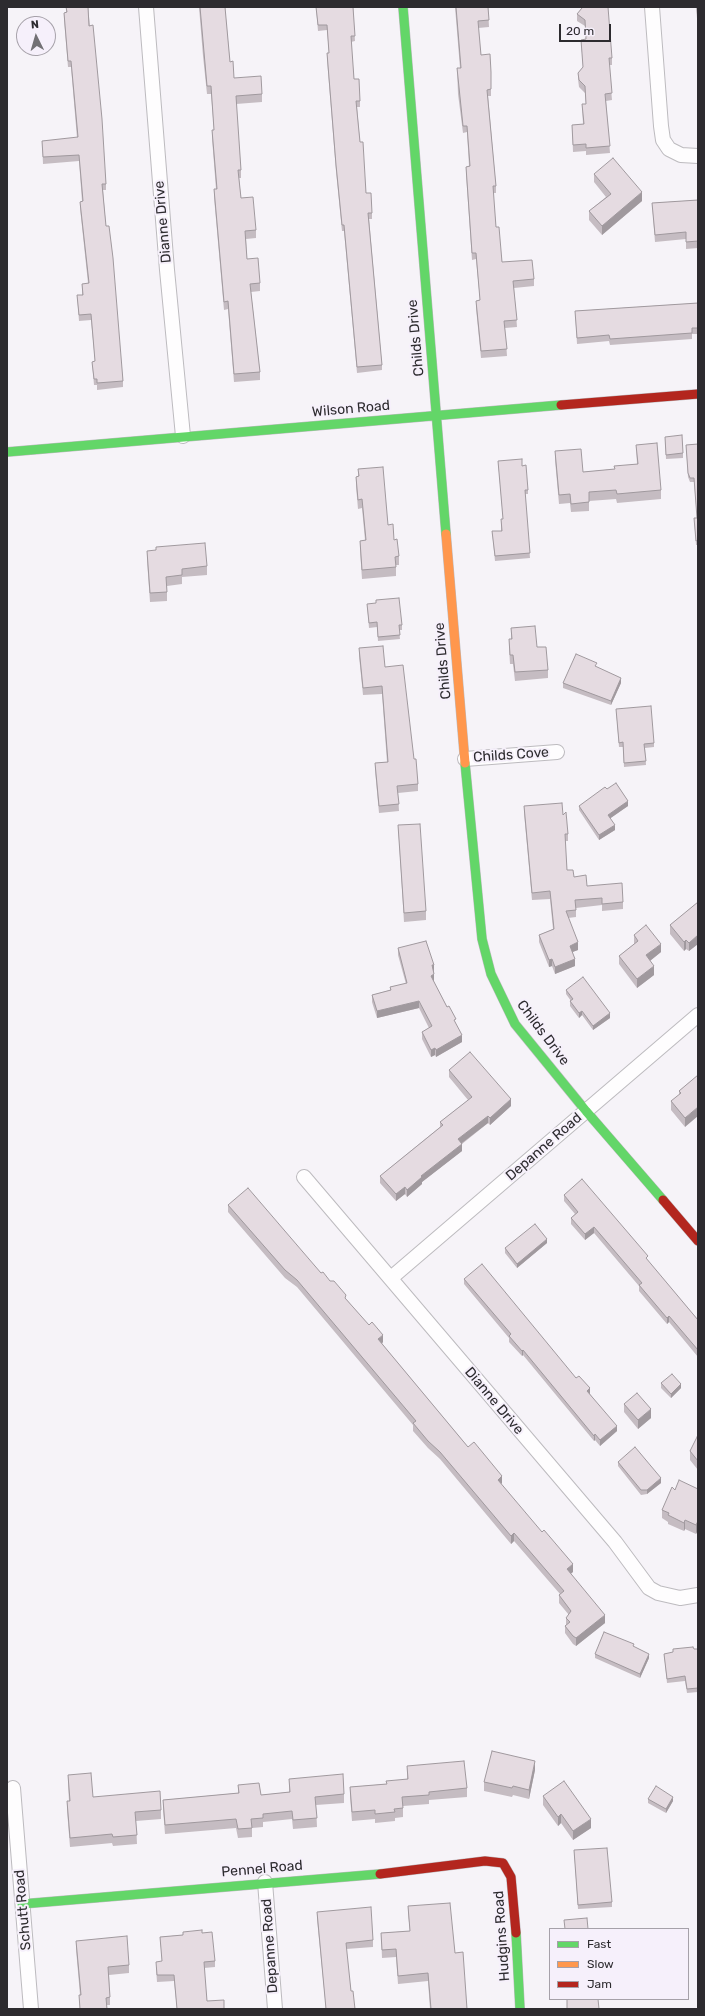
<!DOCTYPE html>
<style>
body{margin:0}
#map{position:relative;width:705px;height:2016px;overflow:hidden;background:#f6f3f8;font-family:Rubik,sans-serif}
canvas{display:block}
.frame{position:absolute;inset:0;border:8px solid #2d2b2f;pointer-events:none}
.legend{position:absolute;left:549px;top:1928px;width:140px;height:72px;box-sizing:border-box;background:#f6f0fb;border:1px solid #a6a1a9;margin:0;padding:5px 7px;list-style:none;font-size:12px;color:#2d2b2f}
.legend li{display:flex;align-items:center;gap:8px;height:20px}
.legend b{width:20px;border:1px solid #a6a1a9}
.north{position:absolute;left:16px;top:16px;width:40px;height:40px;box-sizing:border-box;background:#f6f0fb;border:1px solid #a6a1a9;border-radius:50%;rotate:355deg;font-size:11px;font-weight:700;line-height:16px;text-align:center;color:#2d2b2f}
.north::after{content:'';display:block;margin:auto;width:14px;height:18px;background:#737175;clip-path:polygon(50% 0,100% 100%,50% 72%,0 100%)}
.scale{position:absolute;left:559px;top:24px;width:52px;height:18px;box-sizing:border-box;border:2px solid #2d2b2f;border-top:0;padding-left:5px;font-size:12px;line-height:14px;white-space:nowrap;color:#2d2b2f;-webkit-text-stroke:3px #f6f0fb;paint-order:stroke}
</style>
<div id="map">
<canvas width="705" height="2016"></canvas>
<div class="frame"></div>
<ul class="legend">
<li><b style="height:5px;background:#63d668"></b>Fast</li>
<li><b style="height:5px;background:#ff974d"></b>Slow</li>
<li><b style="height:5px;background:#b3261e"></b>Jam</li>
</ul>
<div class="north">N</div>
<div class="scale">20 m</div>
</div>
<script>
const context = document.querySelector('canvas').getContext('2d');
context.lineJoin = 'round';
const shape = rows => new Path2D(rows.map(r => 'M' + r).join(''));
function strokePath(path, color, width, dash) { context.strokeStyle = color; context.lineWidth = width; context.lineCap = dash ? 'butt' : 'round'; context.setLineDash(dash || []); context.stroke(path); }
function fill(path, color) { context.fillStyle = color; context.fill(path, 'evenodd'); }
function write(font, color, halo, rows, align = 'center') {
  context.font = font + ' Rubik,sans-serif'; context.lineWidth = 4; context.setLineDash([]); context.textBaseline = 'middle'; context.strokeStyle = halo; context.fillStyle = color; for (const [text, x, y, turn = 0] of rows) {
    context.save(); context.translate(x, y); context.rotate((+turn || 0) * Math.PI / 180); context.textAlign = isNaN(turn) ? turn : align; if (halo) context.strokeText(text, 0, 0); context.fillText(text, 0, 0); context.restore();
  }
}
const street = shape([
 [146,7,167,270,183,436],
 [652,7,661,126,663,140,669,149,681,155,698,156],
 [465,759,557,752],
 [304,1177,615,1542,649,1588,658,1593,680,1598,698,1595],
 [391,1278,698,1015],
 [13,1788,31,2009],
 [265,1882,275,2009]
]);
const fast = shape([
 [403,7,446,534],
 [7,452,561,405],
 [465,763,482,939,491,974,515,1024,586,1111,663,1200],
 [22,1904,380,1874],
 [516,1933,520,2009]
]);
const slow = shape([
 [446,534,465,763]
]);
const jam = shape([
 [561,405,698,394],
 [663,1200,698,1241],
 [380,1874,485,1861,503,1863,511,1877,516,1933]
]);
strokePath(street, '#bdbbbf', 16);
strokePath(fast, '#bdbbbf', 10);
strokePath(slow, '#bdbbbf', 10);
strokePath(jam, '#bdbbbf', 10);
strokePath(street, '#fefdfe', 14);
strokePath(fast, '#63d668', 9);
strokePath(slow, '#ff974d', 9);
strokePath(jam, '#b3261e', 9);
fill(shape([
 [66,7,88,7,106,184,106,190,103,190,106,226,123,381,123,387,97,390,97,385,94,385,92,362,95,361,91,320,79,321,77,295,82,295,82,284,88,283,80,208,80,202,82,201,79,161,43,164,42,141,77,138,71,67,68,67,64,19,64,13,66,12],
 [199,7,225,7,230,62,234,78,262,94,262,102,236,104,241,170,241,178,239,178,241,198,256,230,256,238,246,239,247,259,260,283,260,291,251,292,260,372,260,380,234,382,228,309,224,310,214,197,214,189,216,189,212,138,212,130,214,130,211,94,207,94,203,56],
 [316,7,353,7,355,41,351,42,354,79,360,101,360,107,357,107,360,142,366,193,372,213,372,219,369,219,382,365,382,370,357,373,344,231,342,231,336,171,327,59,327,53,329,53,327,30,318,31],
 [455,7,488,7,489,27,478,28,481,55,491,72,491,96,488,96,496,186,496,193,493,193,496,227,502,262,534,279,534,286,514,288,517,327,505,328,507,356,481,358,476,308,476,301,480,300,476,259,472,260,466,174,466,167,469,166,467,132,463,133,458,94,457,68,460,68],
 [696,7,698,7,698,30],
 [582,8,612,58,612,65,609,65,612,100,606,101,610,153,586,155,586,151,573,152,572,125,583,124,582,104,586,104,585,93,579,87,578,79,578,73,583,67,581,40,586,39,585,26,577,21,577,14],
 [594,174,642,201,602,235,589,220,589,211,606,197,594,182],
 [698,200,698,248,686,249,686,239,655,242,652,203],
 [698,303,698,334,692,334,692,339,610,345,609,341,577,344,575,311],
 [665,437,683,453,683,458,666,459],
 [698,444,698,545,696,545,694,518,697,518,694,482,690,482,688,477,686,445],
 [636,445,661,490,661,499,617,503,616,499,589,501,589,511,571,512,570,503,559,504,555,460,555,451,583,472,614,469,637,464],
 [498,461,522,466,528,490,528,494,525,494,530,558,495,561,492,531,501,531,501,519,503,519],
 [358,469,388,525,394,540,399,556,399,565,396,565,396,576,362,579,360,550,360,541,365,540,362,508,358,509,356,486,356,477,358,476],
 [147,551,207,566,207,575,182,577,182,584,167,586,167,601,150,602,147,560],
 [367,604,402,625,402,630,399,630,400,639,378,641,377,627,369,628],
 [511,628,537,647,548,670,548,678,515,681,513,664,510,664,509,648,509,639,511,639],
 [359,648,385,667,414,759,418,784,418,791,398,793,399,811,379,813,375,770,375,763,387,762,382,694,363,695,359,656],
 [597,667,621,683,611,705,563,688,563,683],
 [616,709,654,743,654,747,645,748,646,765,624,767,623,747,619,747],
 [607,789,628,806,610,818,615,830,599,840,579,810,579,806],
 [524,806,563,815,568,834,568,841,565,841,567,870,574,877,587,886,623,902,623,909,602,911,602,905,576,908,576,917,568,918,578,950,572,952,575,966,555,974,552,966,549,967,539,942,539,935,553,929,550,899,532,900,524,813],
 [398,825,426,911,426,920,404,922],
 [698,902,698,944,689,951,686,949,684,951,670,934,670,925],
 [634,935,661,952,650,961,654,975,637,988,619,964,619,956,634,944],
 [398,948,434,972,434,982,456,1024,462,1042,436,1057,435,1055,431,1057,422,1039,422,1032,429,1028,419,1008,377,1018,372,1002,372,995,390,990,390,987,406,984,398,955],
 [566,990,610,1018,593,1030,582,1015,579,1018,570,1006,570,1001,571,1001,566,994],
 [449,1070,511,1106,490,1125,488,1123,462,1144,462,1151,422,1182,422,1184,407,1197,405,1194,396,1201,380,1183,380,1176,440,1127,440,1122,468,1100,449,1077],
 [698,1075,685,1127,671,1110,671,1101,679,1095,679,1091],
 [564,1195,648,1261,698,1320,698,1357,669,1322,667,1324,639,1291,639,1286,594,1233,585,1240,571,1224,571,1218,575,1214,564,1201],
 [228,1205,321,1273,346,1299,383,1342,382,1344,468,1447,502,1483,501,1484,573,1572,570,1573,605,1623,576,1646,573,1644,565,1633,565,1626,566,1625,566,1618,569,1615,559,1603,559,1595,560,1594,514,1541,511,1544,440,1459,428,1448,413,1431,413,1425,297,1287,285,1278,228,1212],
 [547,1243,517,1268,505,1253,505,1248],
 [464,1279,576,1378,590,1394,617,1431,600,1446,595,1440,594,1441,523,1355,522,1356,509,1342,509,1338,464,1284],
 [661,1383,681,1388,671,1398,661,1388],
 [624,1404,651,1418,638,1429,624,1412],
 [698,1438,698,1470,690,1460,690,1451],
 [618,1462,661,1483,647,1494,641,1495,618,1466],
 [698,1489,698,1530,696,1534,685,1529,684,1531,668,1524,668,1522,662,1518,662,1510,675,1490],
 [634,1647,649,1658,640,1678,595,1658,595,1654],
 [698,1649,698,1692,687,1693,685,1681,667,1683,664,1654],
 [407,1766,467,1788,467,1797,429,1800,429,1804,403,1806,403,1817,395,1818,395,1821,375,1823,375,1819,352,1821,350,1796,350,1787,386,1784,407,1779],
 [535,1770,529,1799,513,1795,512,1797,484,1791,484,1782],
 [68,1775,93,1797,161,1810,161,1819,136,1821,137,1844,113,1846,112,1843,70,1847,67,1810,67,1801,69,1801,68,1784],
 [289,1779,344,1794,344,1803,316,1805,317,1827,293,1829,292,1819,263,1822,263,1827,252,1828,252,1837,238,1838,236,1828,165,1834,163,1809,163,1800,238,1793,238,1785,261,1795,289,1792],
 [543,1796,591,1828,573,1840,561,1823,558,1826,543,1805],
 [648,1799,673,1801,666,1813,648,1803],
 [574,1850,612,1902,612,1907,578,1909],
 [408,1906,455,1953,467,2009,430,2009,428,1981,398,1984,396,1957,382,1958,381,1933,410,1931,408,1914],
 [317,1912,373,1940,373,1947,346,1949,351,1991,355,2009,326,2009,317,1919],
 [202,1933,215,1961,215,1967,204,1968,207,2001,224,2009,177,2009,174,1981,157,1982,156,1968,162,1961,160,1937],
 [76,1941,129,1965,129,1973,109,1975,110,1997,110,2005,107,2005,107,2009,80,2009,79,1995,80,1995,76,1949]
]), '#c5bcc2');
fill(shape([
 [642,192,642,201,602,235,602,226],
 [621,678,621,683,611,705,611,701],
 [628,801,628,806,608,820,608,815],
 [615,825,615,830,599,840,599,835],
 [698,935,698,944,689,951,689,943],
 [686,940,686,949,684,951,684,942],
 [578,942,578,950,570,953,570,946],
 [661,944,661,952,646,964,646,955],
 [552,959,552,966,549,967,549,960],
 [575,959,575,966,555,974,555,967],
 [432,965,434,965,434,972,432,972],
 [654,966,654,975,637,988,637,979],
 [434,974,434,981,431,983,431,976],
 [419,1001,419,1008,377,1018,377,1011],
 [582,1011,582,1015,579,1018,579,1013],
 [610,1013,610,1018,593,1030,593,1026],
 [462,1035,462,1042,436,1057,436,1050],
 [435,1048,435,1055,431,1057,431,1050],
 [511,1099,511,1106,490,1125,490,1118],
 [698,1107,698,1116,685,1127,685,1118],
 [488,1116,488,1123,458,1146,458,1139],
 [462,1144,462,1151,422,1182,422,1184,407,1197,407,1190,421,1176],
 [405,1187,405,1194,396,1201,396,1194],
 [594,1227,594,1233,585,1240,585,1234],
 [547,1239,547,1243,517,1268,517,1264],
 [669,1316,669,1322,667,1324,667,1318],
 [383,1335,383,1342,378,1347,378,1339],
 [523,1350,523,1355,522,1356,522,1351],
 [681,1384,681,1388,671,1398,671,1394],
 [590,1388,590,1394,587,1397,587,1391],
 [651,1409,651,1418,638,1429,638,1420],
 [617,1426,617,1431,600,1446,600,1440],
 [595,1434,595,1440,594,1441,594,1436],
 [502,1476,502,1483,498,1487,498,1480],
 [661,1478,661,1483,647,1494,647,1490],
 [685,1520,685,1529,684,1531,684,1523],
 [698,1521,698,1530,696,1534,696,1525],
 [514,1533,514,1541,511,1544,511,1536],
 [573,1564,573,1572,567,1577,567,1569],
 [605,1615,605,1623,576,1646,576,1638],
 [649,1654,649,1658,640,1678,640,1674],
 [535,1761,535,1770,529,1799,529,1790],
 [673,1797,673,1801,666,1813,666,1809],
 [561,1814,561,1823,558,1826,558,1817],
 [591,1819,591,1828,573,1840,573,1831]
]), '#a0999e');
const building = shape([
 [66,7,88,7,89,26,93,25,102,119,106,184,102,184,106,226,109,226,113,258,123,381,97,383,97,379,94,379,92,362,95,361,91,314,79,315,77,295,83,295,82,284,89,283,80,202,83,201,79,155,43,157,42,141,78,137,71,61,68,61,64,13,67,12,66,7],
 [200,7,225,7,230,62,233,61,234,78,261,76,262,94,236,96,241,170,238,170,241,198,253,197,256,230,245,231,247,259,258,258,260,283,250,284,260,372,234,374,228,301,224,302,214,189,217,189,212,130,214,130,211,86,207,86,200,7],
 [316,7,353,7,355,36,351,36,354,79,359,79,360,101,356,101,360,142,363,142,366,193,371,193,372,213,368,213,382,365,357,367,344,225,342,225,336,165,327,53,329,53,327,25,318,25,316,7],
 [456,7,488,7,489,20,478,21,481,55,490,54,491,72,491,89,487,90,496,186,493,186,496,227,499,227,502,262,532,260,534,279,513,281,517,320,504,321,507,349,481,351,476,301,480,300,476,253,472,253,466,167,470,166,467,126,463,126,457,68,461,68,456,7],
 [583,7,608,7,612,58,609,58,612,93,605,94,610,146,586,148,586,144,573,145,572,125,584,124,582,104,586,104,585,86,579,80,578,73,583,67,581,40,586,39,585,20,577,14,582,8,583,7],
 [697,7,698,7,698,22,697,7],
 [613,158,642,192,602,226,589,211,611,194,594,174,613,158],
 [698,200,698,241,686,242,686,232,655,235,652,203,698,200],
 [698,303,698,328,692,328,692,333,610,339,609,335,577,338,575,311,698,303],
 [682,435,683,453,666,455,665,437,682,435],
 [657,443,661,490,617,494,616,490,589,492,589,502,571,504,570,494,559,495,555,451,581,449,583,472,615,469,614,466,638,464,636,445,657,443],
 [698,444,698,540,696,541,694,518,697,518,694,478,690,478,688,473,686,445,698,444],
 [522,459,522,466,526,465,528,490,525,490,530,553,495,556,492,531,502,531,501,519,503,519,498,461,522,459],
 [383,467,388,525,393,524,394,540,397,539,399,556,395,557,396,567,362,570,360,541,366,540,362,499,358,500,356,477,359,476,358,469,383,467],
 [205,543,207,566,182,569,182,575,166,577,167,592,150,593,147,551,156,550,156,547,205,543],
 [399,598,402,625,399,625,400,635,378,637,377,622,369,623,367,604,376,603,376,600,399,598],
 [535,626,537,647,546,647,548,670,515,672,513,655,510,655,509,639,512,639,511,628,535,626],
 [383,646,385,667,403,665,414,759,416,759,418,784,397,786,399,804,379,806,375,763,388,762,382,686,363,688,359,648,383,646],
 [576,654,597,663,595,666,621,678,611,701,563,683,576,654],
 [651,706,654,743,644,744,646,761,624,763,623,742,619,743,616,709,651,706],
 [616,783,628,801,608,815,615,825,599,835,579,806,605,787,607,789,616,783],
 [562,803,563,815,566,812,568,834,565,834,567,870,573,870,574,877,586,875,587,886,622,883,623,902,602,904,602,898,575,900,576,910,566,911,578,942,570,946,575,959,555,967,552,959,549,960,539,935,554,929,550,891,532,893,524,806,562,803],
 [420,824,426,911,404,913,398,825,420,824],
 [698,902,698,935,689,943,686,940,684,942,670,925,698,902],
 [646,925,661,944,646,955,654,966,637,979,619,956,638,941,634,935,646,925],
 [426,941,434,965,432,965,434,974,431,976,447,1007,449,1006,456,1019,454,1020,462,1035,436,1050,435,1048,431,1050,422,1032,432,1026,419,1001,377,1011,372,995,391,990,390,987,407,983,398,948,426,941],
 [583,977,610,1013,593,1026,582,1011,579,1013,570,1001,573,999,566,990,583,977],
 [470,1052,511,1099,490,1118,488,1116,458,1139,462,1144,421,1176,422,1177,407,1190,405,1187,396,1194,380,1176,443,1125,440,1122,472,1097,449,1070,470,1052],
 [698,1075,698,1107,685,1118,671,1101,681,1093,679,1091,698,1075],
 [582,1179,648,1256,646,1258,698,1320,698,1350,669,1316,667,1318,639,1285,642,1283,594,1227,585,1234,571,1218,578,1212,564,1195,582,1179],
 [248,1188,321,1273,323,1272,330,1281,334,1281,346,1295,345,1298,369,1325,372,1322,383,1335,378,1339,468,1447,474,1442,502,1476,498,1480,542,1532,544,1530,573,1564,567,1569,605,1615,576,1638,573,1636,565,1626,570,1622,566,1618,571,1611,559,1595,564,1591,514,1533,511,1536,440,1452,428,1441,413,1423,416,1421,297,1280,285,1270,228,1205,248,1188],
 [535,1224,547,1239,517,1264,505,1248,535,1224],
 [482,1264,576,1378,579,1376,590,1388,587,1391,617,1426,600,1440,595,1434,594,1436,523,1350,522,1351,509,1336,511,1334,464,1279,482,1264],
 [672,1374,681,1384,671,1394,661,1383,672,1374],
 [637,1393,651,1409,638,1420,624,1404,637,1393],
 [697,1437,698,1438,698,1461,690,1451,697,1437],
 [635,1447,661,1478,647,1490,641,1490,618,1462,635,1447],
 [679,1480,698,1489,698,1521,696,1525,685,1520,684,1523,668,1515,669,1513,662,1510,672,1487,675,1490,679,1480],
 [604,1632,634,1644,633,1646,649,1654,640,1674,595,1654,604,1632],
 [693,1647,694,1649,698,1649,698,1688,687,1689,685,1676,667,1679,664,1654,673,1652,673,1649,693,1647],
 [492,1751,535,1761,529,1790,513,1786,512,1788,484,1782,492,1751],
 [464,1761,467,1788,429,1792,429,1795,402,1797,403,1808,394,1809,395,1812,375,1814,375,1810,352,1812,350,1787,387,1784,386,1781,408,1779,407,1766,464,1761],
 [91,1773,93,1797,160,1791,161,1810,135,1812,137,1835,113,1837,112,1834,70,1838,67,1801,70,1801,68,1775,91,1773],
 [343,1774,344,1794,315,1797,317,1818,293,1820,292,1811,263,1814,263,1818,251,1819,252,1828,238,1829,236,1819,165,1825,163,1800,239,1793,238,1785,259,1783,261,1795,290,1792,289,1779,343,1774],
 [564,1781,591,1819,573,1831,561,1814,558,1817,543,1796,564,1781],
 [656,1786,673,1797,666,1809,648,1799,656,1786],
 [607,1848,612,1902,578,1905,574,1850,607,1848],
 [450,1903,455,1953,463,1952,467,2009,431,2009,428,1973,398,1976,396,1949,382,1950,381,1933,410,1931,408,1906,450,1903],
 [371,1907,373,1940,346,1943,351,1991,353,1991,355,2009,326,2009,317,1912,371,1907],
 [587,1918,588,1929,565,1929,564,1920,587,1918],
 [202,1930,202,1933,212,1932,215,1961,204,1962,207,2001,224,2000,224,2009,177,2009,174,1975,157,1975,156,1962,162,1961,160,1937,183,1935,183,1932,202,1930],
 [127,1936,129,1965,108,1967,110,1997,106,1998,107,2009,80,2009,79,1995,81,1995,76,1941,127,1936],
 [567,1999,598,1999,599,2009,567,2009,567,1999]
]);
fill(building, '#e5dbe1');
strokePath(building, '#a0999e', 1);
write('14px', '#2d2b2f', '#f6f0fb', [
 ["Dianne Drive",163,222,-95],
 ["Childs Drive",416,338,-95],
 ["Wilson Road",351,409,-5],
 ["Childs Drive",443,661,-95],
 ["Childs Cove",511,755,-4],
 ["Childs Drive",543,1033,53],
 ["Depanne Road",544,1147,-41],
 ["Dianne Drive",494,1401,50],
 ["Pennel Road",262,1869,-5],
 ["Schutt Road",23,1910,-95],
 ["Hudgins Road",502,1936,-94],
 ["Depanne Road",270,1946,-94]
]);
</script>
